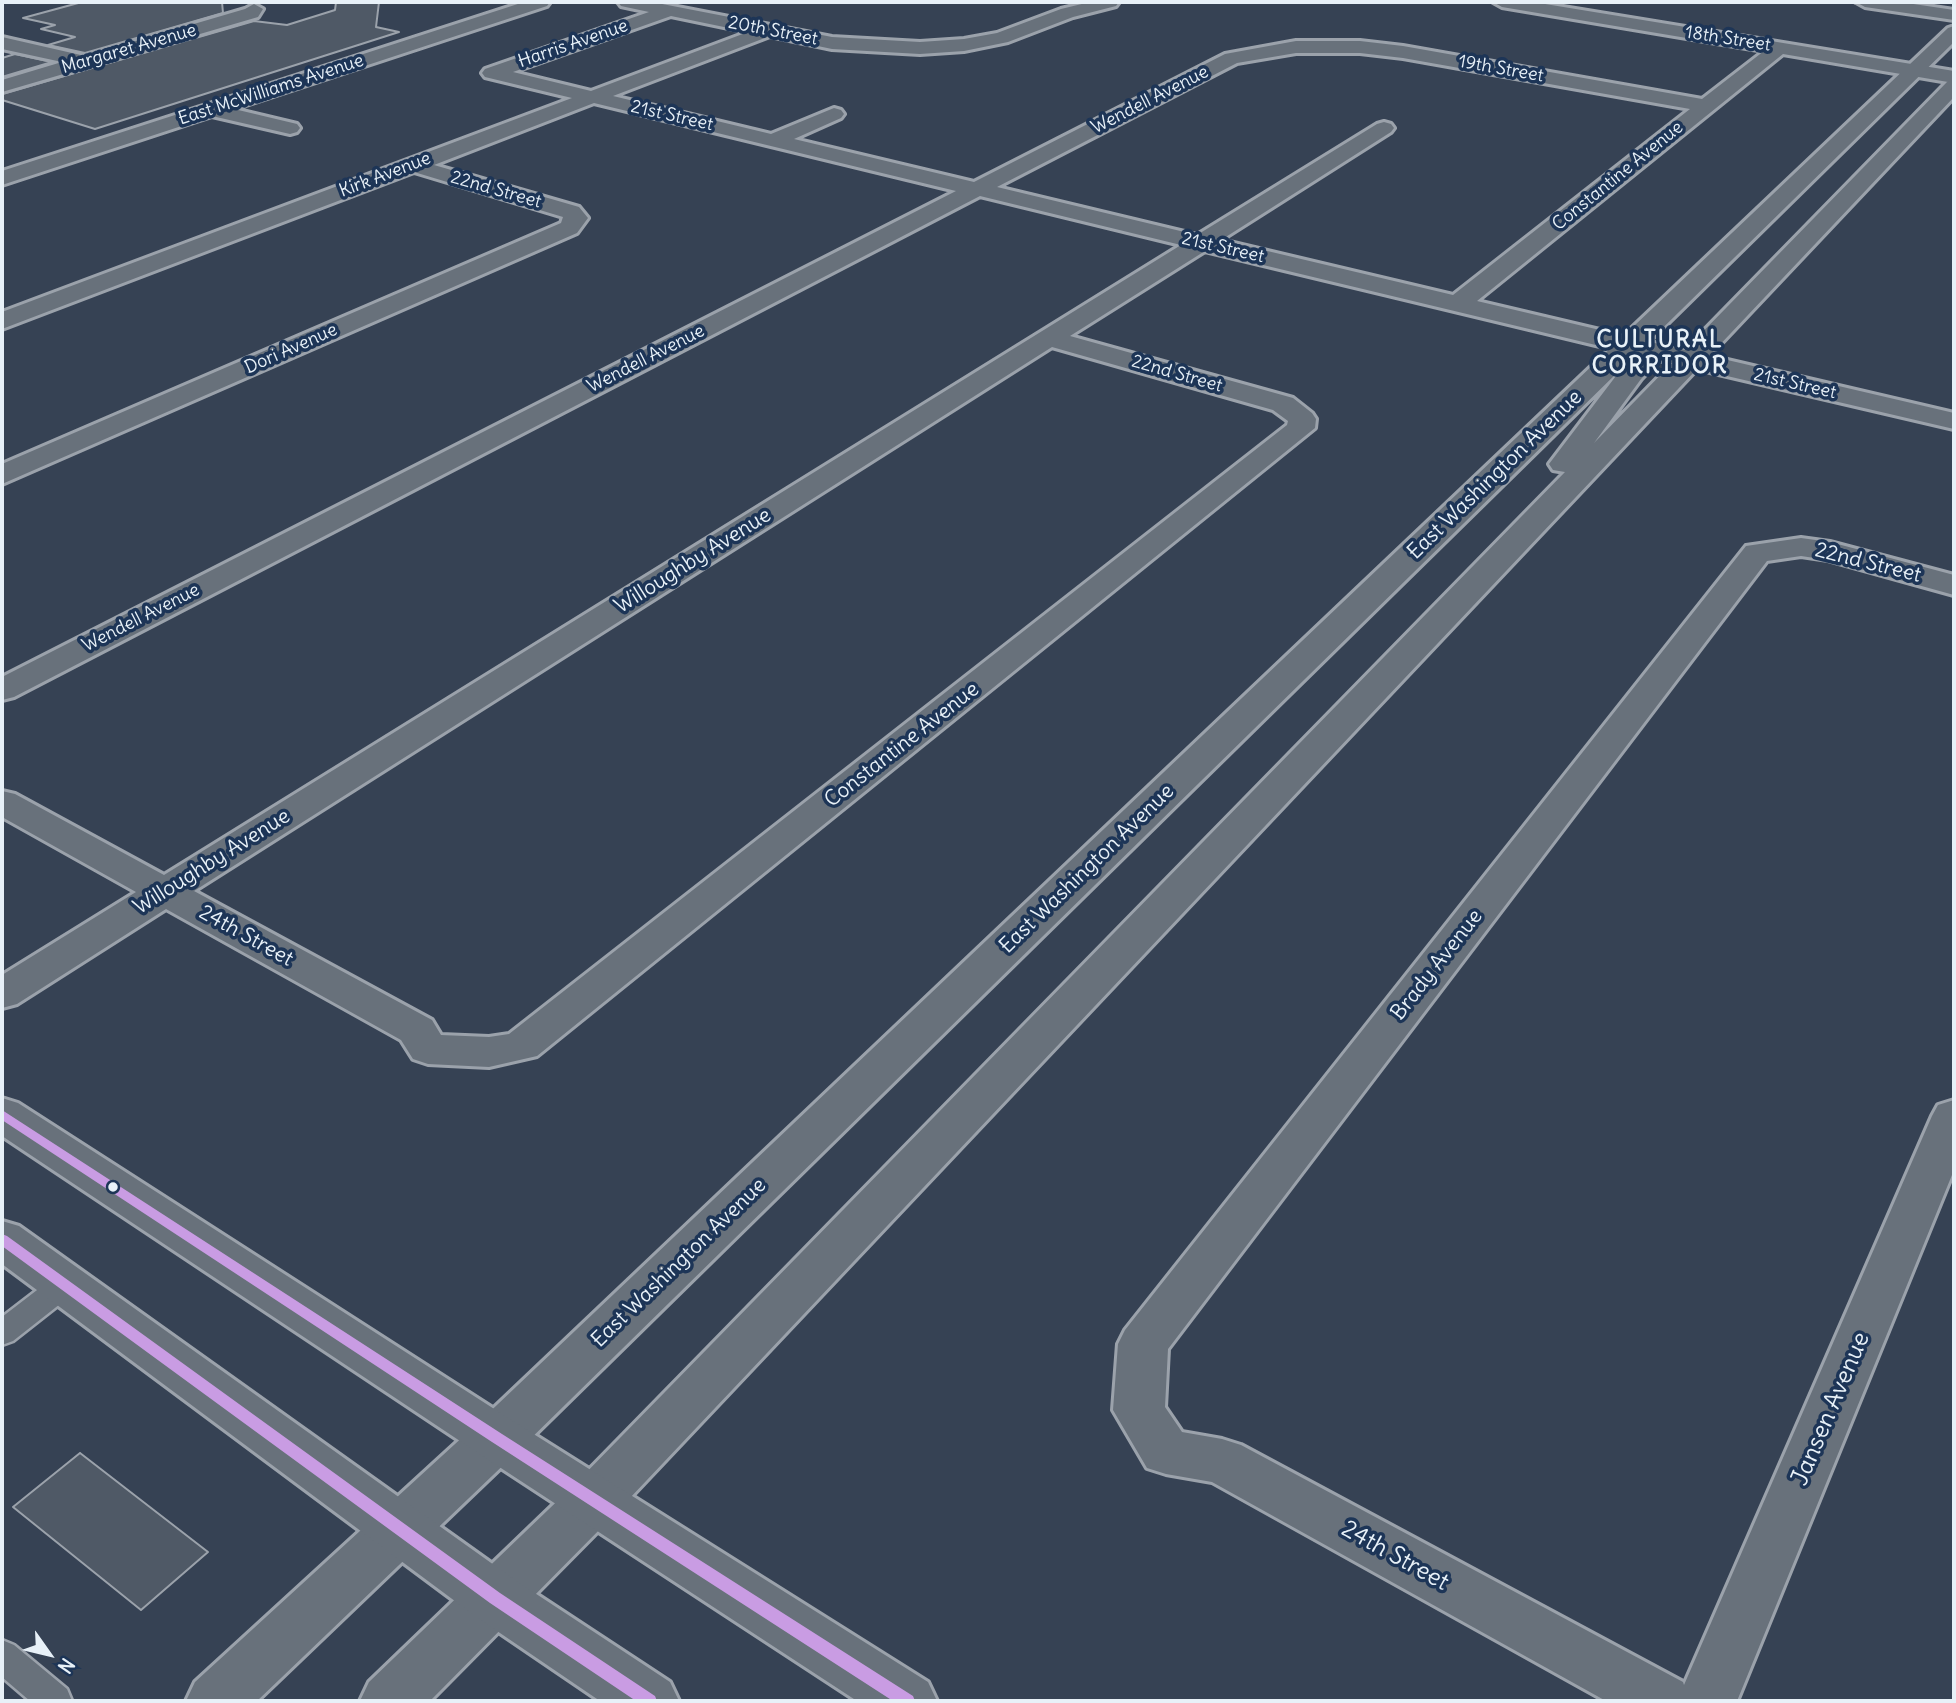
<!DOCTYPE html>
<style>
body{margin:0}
#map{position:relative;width:1956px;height:1703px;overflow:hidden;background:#364254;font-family:Delius,sans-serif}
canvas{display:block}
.frame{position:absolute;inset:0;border:4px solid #e8f1f8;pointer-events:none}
.north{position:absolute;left:14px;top:1619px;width:70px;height:70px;-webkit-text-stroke:5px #1d3557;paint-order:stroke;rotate:124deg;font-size:19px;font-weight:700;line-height:28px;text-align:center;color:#e8f1f8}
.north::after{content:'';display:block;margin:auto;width:24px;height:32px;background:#e8f1f8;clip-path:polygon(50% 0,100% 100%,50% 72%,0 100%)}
</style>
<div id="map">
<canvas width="1956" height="1703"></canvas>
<div class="frame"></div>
<div class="north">N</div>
</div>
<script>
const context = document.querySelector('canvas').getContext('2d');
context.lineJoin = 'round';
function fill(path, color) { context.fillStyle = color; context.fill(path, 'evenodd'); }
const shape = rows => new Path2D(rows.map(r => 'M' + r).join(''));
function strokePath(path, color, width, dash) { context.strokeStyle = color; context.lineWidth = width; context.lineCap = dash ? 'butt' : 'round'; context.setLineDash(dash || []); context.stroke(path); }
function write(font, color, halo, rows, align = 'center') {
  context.font = font + ' Delius,sans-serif'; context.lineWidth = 7; context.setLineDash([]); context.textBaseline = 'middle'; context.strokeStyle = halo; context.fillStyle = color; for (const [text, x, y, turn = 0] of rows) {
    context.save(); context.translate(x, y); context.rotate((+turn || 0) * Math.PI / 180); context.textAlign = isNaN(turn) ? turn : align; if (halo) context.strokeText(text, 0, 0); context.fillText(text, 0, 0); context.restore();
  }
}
const building = shape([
 [82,2,222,2,223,13,85,53,48,45,75,37,41,29,55,25,23,18,82,2],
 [336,2,379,2,376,27,399,32,95,129,2,100,2,94,254,21,287,25,335,10,336,2],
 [15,54,52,62,2,77,2,58,15,54],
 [80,1453,208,1552,141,1610,13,1507,80,1453]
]);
fill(building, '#4f5966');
strokePath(building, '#9ba2ab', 2);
const service = shape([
 [64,1274,74,1277,79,1285,74,1293,13,1341,2,1345,2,1317,54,1277,64,1274],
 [2,1640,14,1645,67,1689,72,1701,30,1701,2,1677,2,1640]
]);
const minor = shape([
 [524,2,550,2,547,6,234,109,297,124,300,128,297,132,290,134,212,116,2,185,2,171,524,2],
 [618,2,652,2,832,37,920,42,964,39,997,33,1061,9,1090,2,1119,2,1116,6,1073,17,1008,42,964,51,920,54,832,49,770,36,613,96,771,134,834,108,841,110,844,114,841,118,794,139,974,182,1225,54,1296,41,1360,41,1403,46,1702,99,1764,51,1502,7,1493,2,1533,2,1954,71,1954,83,1783,54,1477,301,1638,339,1642,345,1638,351,1629,353,1205,251,1070,336,1293,398,1312,413,1316,419,1315,428,537,1056,489,1067,428,1064,413,1059,401,1040,166,909,17,1004,2,1008,2,975,136,892,2,817,2,791,15,794,164,875,1181,245,980,196,14,697,2,700,2,677,956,191,594,103,434,165,579,207,588,218,577,233,2,484,2,464,561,223,563,217,414,172,2,329,2,312,572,98,485,77,482,73,485,69,649,12,621,6,618,2],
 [671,16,748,32,591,91,513,72,671,16],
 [1296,53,1360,53,1403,58,1690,109,1453,295,1221,240,1391,132,1394,128,1391,124,1384,122,1377,124,1197,235,997,187,1237,63,1296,53],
 [1052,347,1273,410,1288,421,1287,425,509,1034,489,1037,441,1035,432,1020,194,891,1052,347],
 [1856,2,1900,2,1954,10,1954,20,1865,7,1856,2],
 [254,4,263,9,258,17,2,92,2,80,62,62,2,49,2,37,85,56,245,9,254,4],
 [1801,538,1830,542,1954,575,1954,595,1828,560,1801,556,1767,561,1168,1349,1165,1407,1182,1432,1222,1439,1241,1445,1683,1682,1684,1685,1932,1116,1938,1105,1954,1100,1954,1170,1737,1701,1606,1701,1212,1482,1166,1474,1147,1468,1113,1410,1118,1344,1125,1330,1746,546,1801,538]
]);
const tertiary = shape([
 [1629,337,1954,413,1954,429,1620,351,1616,345,1620,339,1629,337]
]);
const secondary = shape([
 [1954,26,1954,42,1625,365,1639,352,1648,350,1657,352,1661,358,1641,379,1594,443,1947,82,1954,80,1954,97,612,1517,430,1701,360,1701,369,1682,574,1485,1565,472,1553,470,1549,464,1622,368,516,1453,257,1701,186,1701,195,1682,478,1423,1948,28,1954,26]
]);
const primary = shape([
 [2,1098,18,1103,516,1423,928,1682,937,1701,857,1701,478,1453,2,1136,2,1098],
 [2,1221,19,1226,515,1580,670,1682,679,1701,600,1701,475,1616,2,1264,2,1221]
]);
strokePath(service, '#9ba2ab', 5);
strokePath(minor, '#9ba2ab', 6);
strokePath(tertiary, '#9ba2ab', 6);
strokePath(secondary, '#9ba2ab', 6);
strokePath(primary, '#9ba2ab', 6);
fill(service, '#68717b');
fill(minor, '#68717b');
fill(tertiary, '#68717b');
fill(secondary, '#68717b');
fill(primary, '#68717b');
fill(shape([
 [2,1110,502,1434,913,1696,915,1701,893,1701,492,1442,2,1120,2,1110],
 [2,1234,7,1236,500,1593,655,1696,657,1701,636,1701,490,1603,2,1246,2,1234]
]), '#c99ce3');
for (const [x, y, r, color] of [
 [113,1187,6,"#e8f1f8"]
]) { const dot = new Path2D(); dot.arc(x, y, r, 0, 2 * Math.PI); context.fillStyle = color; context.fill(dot); strokePath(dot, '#1d3557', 2.5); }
write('18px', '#e8f1f8', '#1d3557', [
 ["20th Street",773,31,11],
 ["18th Street",1728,39,9],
 ["Harris Avenue",573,44,-19],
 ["Margaret Avenue",129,49,-16],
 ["19th Street",1501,69,10],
 ["East McWilliams Avenue",271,90,-18],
 ["Wendell Avenue",1150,100,-27],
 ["21st Street",672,116,13],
 ["Kirk Avenue",385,175,-21],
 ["Constantine Avenue",1618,176,-39],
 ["22nd Street",496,190,16],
 ["21st Street",1223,248,13],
 ["Dori Avenue",291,349,-24],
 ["Wendell Avenue",646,359,-27],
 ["22nd Street",1177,374,16],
 ["21st Street",1795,384,13],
 ["Wendell Avenue",141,618,-27]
]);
write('21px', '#e8f1f8', '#1d3557', [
 ["East Washington Avenue",1495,475,-44],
 ["Willoughby Avenue",693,561,-32],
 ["22nd Street",1868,563,14],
 ["Constantine Avenue",902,745,-38],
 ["Willoughby Avenue",212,862,-32],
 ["East Washington Avenue",1087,869,-44],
 ["24th Street",246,936,29],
 ["Brady Avenue",1437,965,-52],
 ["East Washington Avenue",679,1263,-44]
]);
context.letterSpacing = '2px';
write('bold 23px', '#e8f1f8', '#1d3557', [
 ["CULTURAL",1660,340],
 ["CORRIDOR",1660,366]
]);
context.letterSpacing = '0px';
write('24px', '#e8f1f8', '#1d3557', [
 ["Jansen Avenue",1831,1409,-67],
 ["24th Street",1395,1556,29]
]);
</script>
